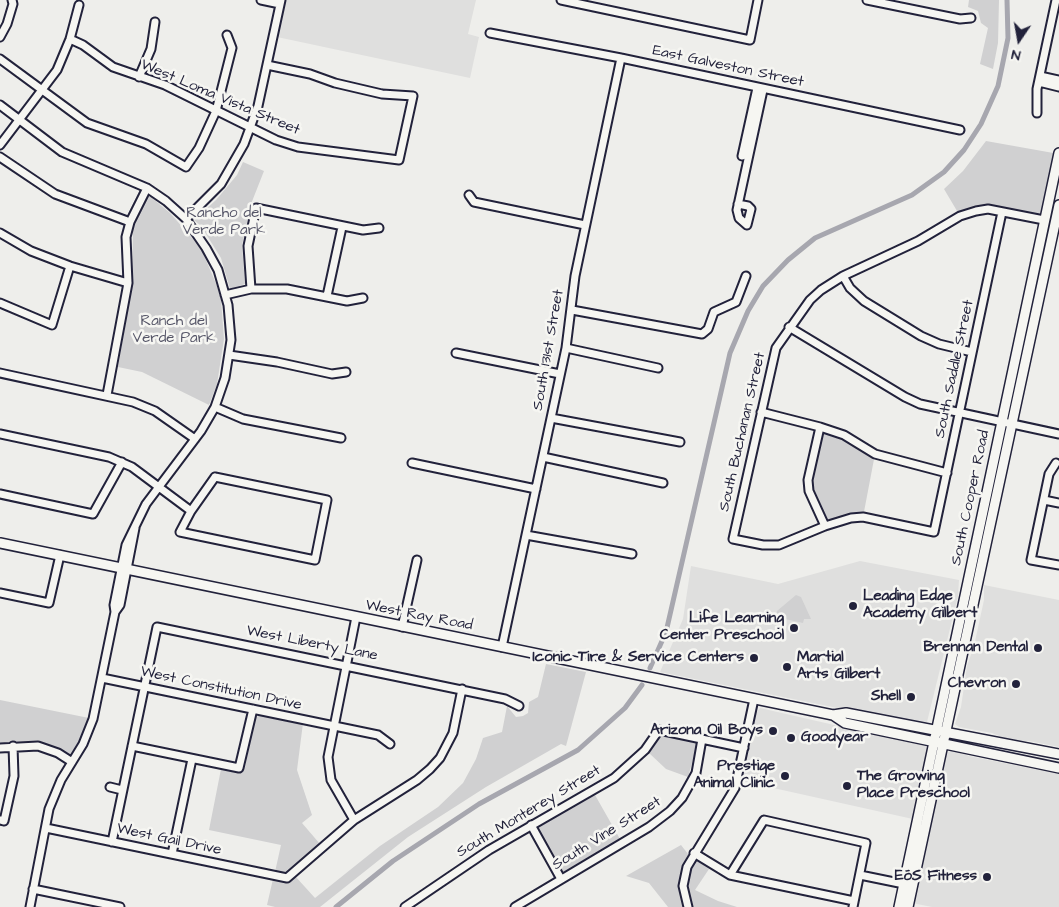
<!DOCTYPE html>
<meta charset="utf-8">
<style>
body{margin:0}
#map{position:relative;width:1059px;height:907px;overflow:hidden;background:#eeeeeb;font-family:"Architects Daughter",sans-serif}
canvas{display:block}
.north{position:absolute;left:994px;top:15px;width:50px;height:50px;-webkit-text-stroke:4px #f6f6f2;paint-order:stroke;rotate:192deg;font-size:14px;font-weight:700;line-height:20px;text-align:center;color:#22223b}
.north::after{content:'';display:block;margin:auto;width:18px;height:22px;background:#22223b;clip-path:polygon(50% 0,100% 100%,50% 72%,0 100%)}
</style>
<div id="map">
<canvas width="1059" height="907"></canvas>
<div class="north">N</div>
</div>
<script>
const context = document.querySelector('canvas').getContext('2d');
context.lineJoin = 'round';
function fill(path, color) { context.fillStyle = color; context.fill(path, 'evenodd'); }
const shape = rows => new Path2D(rows.map(r => 'M' + r).join(''));
function strokePath(path, color, width, dash) { context.strokeStyle = color; context.lineWidth = width; context.lineCap = dash ? 'butt' : 'round'; context.setLineDash(dash || []); context.stroke(path); }
function write(font, color, halo, rows, align = 'center') {
  context.font = font + ' "Architects Daughter",sans-serif'; context.lineWidth = 5; context.setLineDash([]); context.textBaseline = 'middle'; context.strokeStyle = halo; context.fillStyle = color; for (const [text, x, y, turn = 0] of rows) {
    context.save(); context.translate(x, y); context.rotate((+turn || 0) * Math.PI / 180); context.textAlign = isNaN(turn) ? turn : align; if (halo) context.strokeText(text, 0, 0); context.fillText(text, 0, 0); context.restore();
  }
}
fill(shape([
 [286,0,476,0,468,34,479,37,470,78,277,37],
 [860,561,959,580,958,596,927,722,907,721,874,713,857,712,660,672,683,619,691,566,778,584],
 [984,585,1059,600,1059,747,1029,741,1011,741,992,733,959,727,955,724,961,707,967,666,974,646,984,600],
 [760,708,926,746,928,751,920,775,913,819,742,781,755,714],
 [953,750,969,756,1059,774,1059,907,932,907,912,903,923,865,945,758,948,752]
]), '#dfdfde');
fill(shape([
 [969,0,999,0,998,43,993,69,980,64,988,28,981,23,978,11,968,7],
 [986,141,1059,154,1044,220,988,209,960,216,944,189,963,171],
 [243,162,264,171,251,204,242,245,245,284,230,289,221,258,201,226,194,220,216,200,237,175],
 [147,197,151,197,170,213,201,248,217,286,221,299,224,339,217,384,209,405,142,372,118,367,132,285,133,229],
 [820,427,875,454,863,517,825,526,808,480],
 [796,595,801,597,811,619,804,619,803,623,776,617,777,611],
 [546,664,586,672,566,746,561,744,486,787,408,837,320,907,275,907,267,905,273,879,288,881,295,876,315,898,380,846,438,807,463,783,476,759,483,738,502,732,507,706,516,717,523,716,528,713,529,702,538,697],
 [0,700,89,718,85,730,74,753,70,756,27,744,0,744],
 [262,714,303,723,297,770,312,815,302,823,320,844,286,874,275,872,281,845,209,830,221,769,236,772,245,767,255,718],
 [662,735,698,742,688,777,666,769,649,753],
 [595,795,620,839,563,872,537,828],
 [681,845,688,854,709,869,695,890,718,901,737,907,668,907,649,883,626,876]
]), '#d0d0d1');
strokePath(shape([
 [650,668,666,632,730,353,748,311,763,286,788,260,815,238,912,195,944,172,964,150,981,124,998,86,1008,38,1007,0],
 [336,907,393,861,479,804,578,750,625,708,642,685]
]), '#a7a7af', 5);
const minor = shape([
 [261,0,280,4],
 [561,0,750,40,758,0],
 [867,0,960,19,971,18],
 [490,33,621,58,960,130],
 [0,37,7,24,13,4,12,0],
 [70,39,83,45,113,67,165,85,276,140,298,147,399,160,413,96,382,94,335,83,310,74,267,65],
 [0,59,87,123,146,144,186,167,199,148,216,111,232,48,227,35],
 [1040,76,1059,80],
 [139,77,151,49,155,22],
 [1039,82,1059,87],
 [0,105,62,152,147,188,166,201,186,219,206,248,218,270,228,305,231,340,225,378,215,407,201,431,146,504,126,545,114,605,115,612,93,719,83,744,61,780,49,809,30,907],
 [1037,113,1037,89,1056,0],
 [0,145,57,70,70,39,79,5],
 [742,156,757,88],
 [0,157,55,194,130,222],
 [469,195,474,202,585,225],
 [738,204,748,206,751,209,747,225,739,218,737,210,763,90],
 [1002,212,934,532,863,517,851,518,825,526,779,545,763,545,733,539,776,348,810,300,821,290,843,276,918,241,960,216,976,211,988,209,1044,220],
 [186,219,221,184,244,144,258,106,281,0],
 [0,233,31,251,70,266,128,283],
 [843,276,850,288,864,301,921,336,939,344,972,352],
 [251,289,248,246,256,208,363,230,379,228],
 [225,295,251,289,287,289,347,301,363,298],
 [327,296,342,227],
 [0,303,52,325,70,266],
 [572,310,702,334,708,329,714,312,736,302,746,276],
 [789,327,905,397,920,404,1059,434],
 [566,348,658,368],
 [456,353,560,374],
 [229,355,277,362,332,374,346,372],
 [0,373,133,402,155,411,195,439],
 [107,395,128,283,126,237,130,222,147,188],
 [215,407,243,419,341,438],
 [761,412,820,427,844,435,875,454,947,473],
 [551,418,680,442],
 [820,427,808,480,809,491,825,526],
 [0,434,109,457,132,467,191,511],
 [543,457,663,483],
 [412,463,536,489],
 [1056,463,1049,474,1031,560,1059,565],
 [215,477,327,500,315,560,180,532,191,511,215,477],
 [0,494,93,514,122,462],
 [1044,500,1059,503],
 [526,535,632,554],
 [0,593,49,603,60,555],
 [115,612,120,605,135,528],
 [402,627,417,560],
 [502,647,566,348,575,276,621,58],
 [102,678,378,735,390,744],
 [132,746,239,768,253,709],
 [0,748,38,746,58,753,72,762],
 [110,787,122,790],
 [0,820,4,821,14,776,13,746],
 [354,820,331,780,328,757,356,617],
 [531,825,561,879],
 [46,828,287,878,354,820,417,780,430,769,440,758,453,733,462,689],
 [112,842,157,627,505,699,519,706],
 [694,853,730,875,854,901],
 [172,854,192,759],
 [730,875,764,820,866,843,853,907],
 [860,875,904,884],
 [33,889,120,907],
 [405,907,489,850,614,778,645,750,659,730,744,748],
 [515,907,649,827,670,811,682,798,696,773,702,739],
 [688,907,683,886,687,867,735,788,754,699]
]);
const major = shape([
 [0,543,833,715,846,713,1059,754],
 [833,715,845,723,1059,768],
 [899,907,1059,153],
 [908,907,1059,205]
]);
strokePath(minor, '#22223b', 11);
strokePath(major, '#22223b', 12);
strokePath(minor, '#f6f6f2', 7);
strokePath(major, '#f6f6f2', 9);
for (const [x, y, r, color] of [
 [853,606,5,"#22223b"],
 [794,628,5,"#22223b"],
 [1038,648,5,"#22223b"],
 [754,658,5,"#22223b"],
 [787,667,5,"#22223b"],
 [1016,684,5,"#22223b"],
 [911,697,5,"#22223b"],
 [773,731,5,"#22223b"],
 [791,738,5,"#22223b"],
 [785,776,5,"#22223b"],
 [847,786,5,"#22223b"],
 [987,877,5,"#22223b"]
]) { const dot = new Path2D(); dot.arc(x, y, r, 0, 2 * Math.PI); context.fillStyle = color; context.fill(dot); strokePath(dot, '#f6f6f2', 2); }
write('15px', '#22223b', '#f6f6f2', [
 ["East Galveston Street",728,67,12],
 ["West Loma Vista Street",220,98,23],
 ["South 131st Street",549,350,-80],
 ["South Saddle Street",955,369,-78],
 ["South Buchanan Street",743,432,-77],
 ["South Cooper Road",971,498,-78],
 ["West Ray Road",419,616,11],
 ["West Liberty Lane",312,644,11],
 ["West Constitution Drive",221,689,12],
 ["South Monterey Street",529,812,-31],
 ["South Vine Street",607,834,-32],
 ["West Gail Drive",169,840,12]
]);
write('15px', '#565668', '#f6f6f2', [
 ["Rancho del",224,214],
 ["Verde Park",224,231],
 ["Ranch del",174,322],
 ["Verde Park",174,339]
]);
write('bold 15px', '#22223b', '#f6f6f2', [
 ["Leading Edge",863,597,"left"],
 ["Academy Gilbert",863,614,"left"],
 ["Life Learning",784,619],
 ["Center Preschool",784,636],
 ["Brennan Dental",1028,648],
 ["Iconic Tire & Service Centers",744,658],
 ["Martial",797,658,"left"],
 ["Arts Gilbert",797,675,"left"],
 ["Chevron",1006,684],
 ["Shell",901,697],
 ["Arizona Oil Boys",763,731],
 ["Goodyear",801,738,"left"],
 ["Prestige",775,767],
 ["Animal Clinic",775,784],
 ["The Growing",857,777,"left"],
 ["Place Preschool",857,794,"left"],
 ["EōS Fitness",977,877]
], 'right');
</script>
